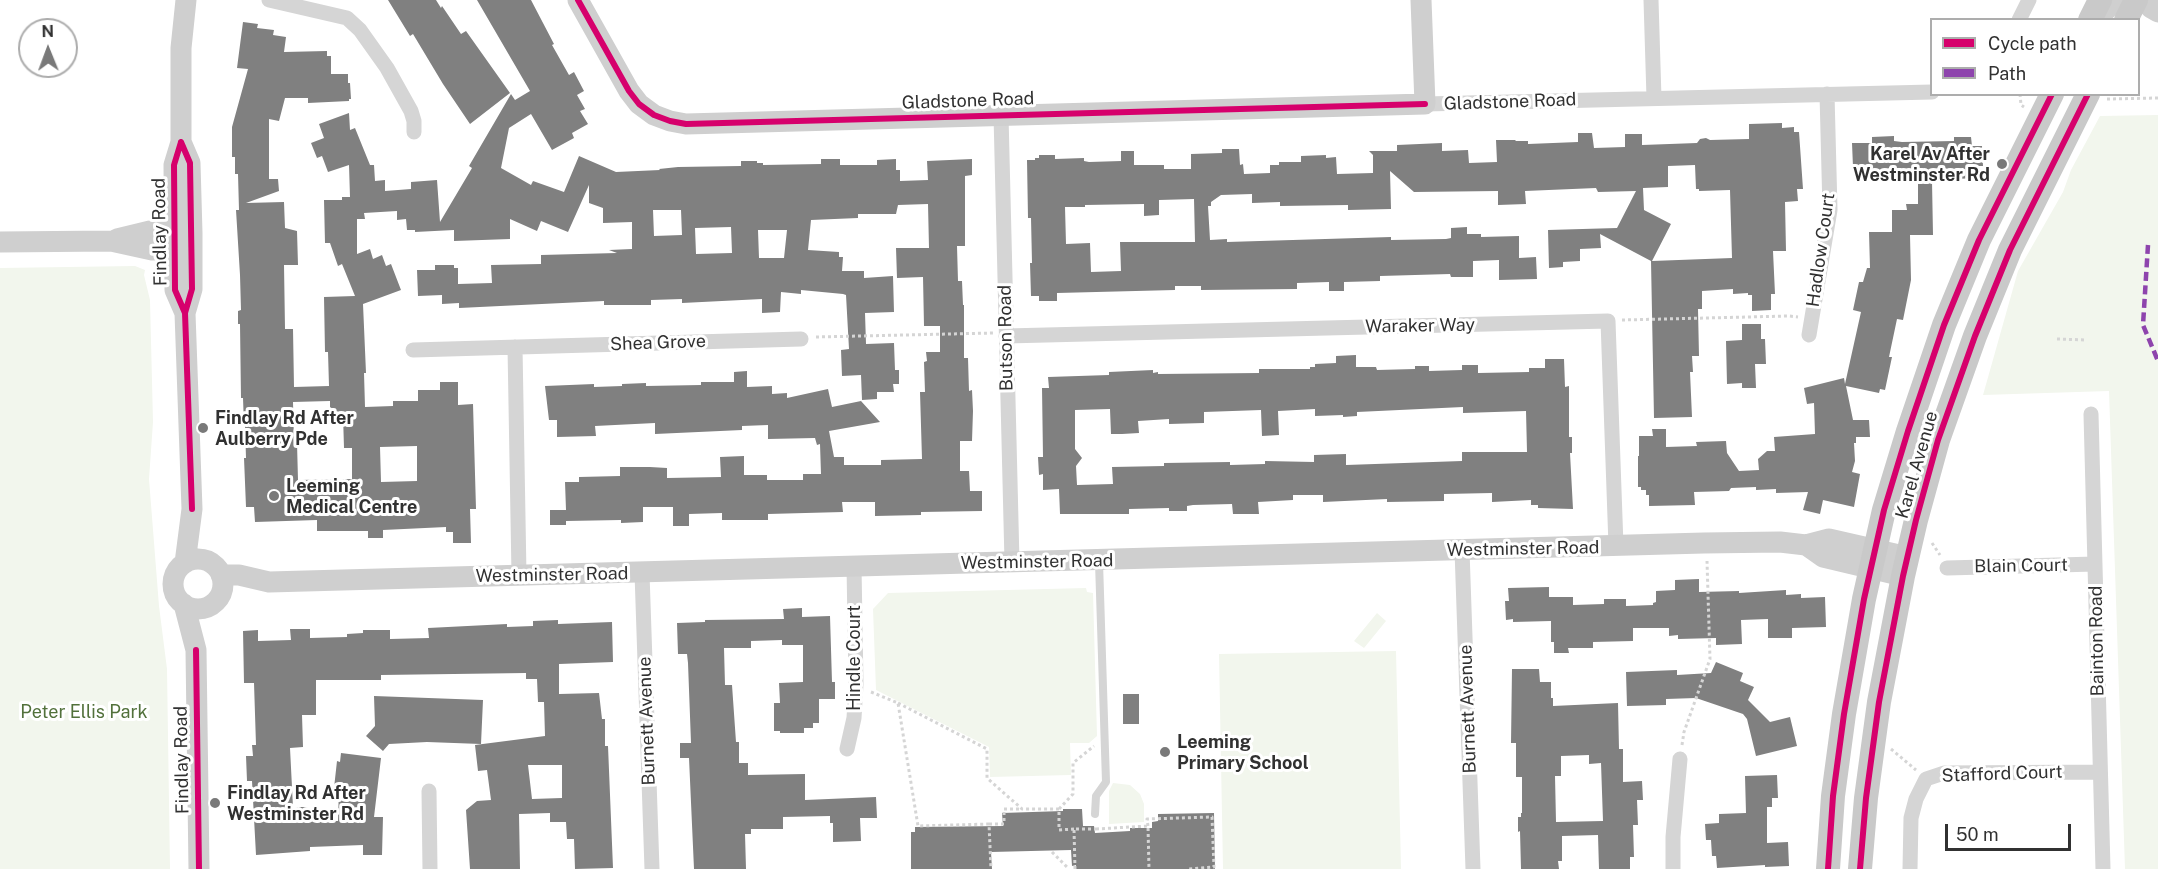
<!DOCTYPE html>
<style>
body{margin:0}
#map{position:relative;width:2158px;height:869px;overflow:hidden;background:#fff;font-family:"Public Sans",sans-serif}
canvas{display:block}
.legend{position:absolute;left:1930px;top:18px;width:210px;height:78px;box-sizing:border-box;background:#fff;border:2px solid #adadad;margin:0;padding:8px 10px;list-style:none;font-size:18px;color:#313131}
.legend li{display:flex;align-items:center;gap:12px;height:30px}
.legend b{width:30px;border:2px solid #adadad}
.north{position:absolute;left:18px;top:18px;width:60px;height:60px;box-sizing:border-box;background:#fff;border:2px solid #adadad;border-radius:50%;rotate:359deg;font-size:16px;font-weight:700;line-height:24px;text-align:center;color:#313131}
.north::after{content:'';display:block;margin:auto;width:21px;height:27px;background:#797979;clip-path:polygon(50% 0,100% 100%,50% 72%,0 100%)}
.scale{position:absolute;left:1945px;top:824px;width:126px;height:27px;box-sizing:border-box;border:3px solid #313131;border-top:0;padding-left:8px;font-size:18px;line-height:21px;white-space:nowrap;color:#313131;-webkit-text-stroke:4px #fff;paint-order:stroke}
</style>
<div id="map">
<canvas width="2158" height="869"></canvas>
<ul class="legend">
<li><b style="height:8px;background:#d6006c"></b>Cycle path</li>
<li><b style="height:8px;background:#8e44ad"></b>Path</li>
</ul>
<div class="north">N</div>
<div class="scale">50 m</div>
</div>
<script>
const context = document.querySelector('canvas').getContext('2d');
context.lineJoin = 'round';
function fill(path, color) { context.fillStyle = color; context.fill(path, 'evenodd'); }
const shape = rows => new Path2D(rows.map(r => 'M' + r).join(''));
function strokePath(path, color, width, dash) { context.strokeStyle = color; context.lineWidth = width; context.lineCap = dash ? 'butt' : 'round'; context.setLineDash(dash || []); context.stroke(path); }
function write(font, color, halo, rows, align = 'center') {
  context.font = font + ' "Public Sans",sans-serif'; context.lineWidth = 6; context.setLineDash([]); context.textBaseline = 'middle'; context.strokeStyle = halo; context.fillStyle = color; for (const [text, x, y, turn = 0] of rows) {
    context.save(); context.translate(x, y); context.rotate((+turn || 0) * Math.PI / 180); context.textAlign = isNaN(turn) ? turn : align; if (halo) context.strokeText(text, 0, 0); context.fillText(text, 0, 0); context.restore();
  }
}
fill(shape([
 [2158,115,2158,869,2125,869,2109,391,1983,395,2018,271,2063,192,2071,170,2100,116],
 [135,266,145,270,144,275,150,300,153,422,149,479,159,606,167,669,170,869,0,869,0,268],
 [1086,588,1087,592,1093,593,1097,736,1089,743,1070,743,1071,775,990,777,989,747,876,690,873,609,888,593],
 [1377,613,1386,621,1364,648,1354,641],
 [1396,651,1401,869,1223,869,1219,654],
 [1113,783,1130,785,1140,794,1144,804,1144,822,1109,824,1109,791]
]), '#f2f6ed');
fill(shape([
 [388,0,436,0,441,8,442,6,461,34,466,31,510,93,470,124,443,84,413,34,410,36],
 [477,0,531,0,554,44,552,45,569,75,574,72,584,91,577,95,585,109,580,111,588,124,572,133,574,138,552,150,531,114,509,128,501,168,531,185,533,181,564,192,579,156,616,172,660,170,659,169,678,167,741,166,741,161,757,161,757,163,763,163,763,165,821,164,821,159,840,159,840,165,877,165,877,160,896,159,896,170,900,170,900,181,928,180,927,161,972,159,972,175,965,176,965,246,957,246,958,281,962,281,963,305,964,305,964,358,968,358,969,391,972,390,973,411,972,441,960,441,960,471,969,471,970,491,982,491,982,511,921,512,921,515,875,516,875,502,842,502,843,512,768,514,768,520,722,520,722,513,689,514,689,526,673,526,673,507,643,507,643,522,621,523,621,520,566,521,566,525,550,525,550,510,566,510,565,482,579,482,579,477,620,476,620,467,650,467,667,468,667,478,721,477,720,457,744,456,744,475,767,475,767,480,803,480,803,474,821,474,820,444,817,445,815,438,768,439,768,425,742,426,742,430,655,434,655,423,595,426,596,436,557,437,557,420,549,420,545,386,594,384,594,387,622,386,622,384,646,383,646,386,701,385,701,382,734,382,734,372,747,371,747,387,772,386,772,394,787,393,787,398,828,389,832,407,861,401,880,422,829,431,834,457,844,457,844,465,881,465,881,460,922,459,920,392,925,392,924,362,927,361,926,352,940,352,940,326,924,326,923,277,897,278,896,248,929,248,928,204,898,205,896,214,858,214,858,218,811,220,808,250,839,252,839,257,843,257,842,271,864,271,864,278,893,276,894,312,865,313,866,344,894,343,895,370,899,370,899,384,893,384,894,392,877,392,877,399,862,400,861,375,842,376,841,350,849,349,846,295,843,294,801,290,801,294,781,292,780,312,762,313,762,299,682,303,682,299,651,300,651,305,604,305,604,301,459,308,459,303,442,304,442,295,418,296,417,270,435,270,435,265,454,265,454,268,458,268,458,284,492,283,491,265,541,264,541,255,617,253,609,250,632,249,632,222,603,223,603,208,589,203,589,185,568,232,541,221,537,231,510,219,510,239,454,241,454,230,415,232,415,230,407,230,406,219,397,220,397,211,364,213,365,219,357,219,357,254,370,249,373,259,382,255,386,266,391,264,401,290,363,304,366,373,364,373,365,407,393,406,393,401,418,401,418,390,440,390,440,382,458,382,458,405,473,404,476,509,470,509,471,543,453,543,453,532,446,532,446,527,383,530,383,538,368,538,368,531,317,531,317,520,255,522,254,507,246,507,244,458,246,458,245,426,244,426,243,398,241,398,240,324,238,324,238,311,241,310,240,275,236,210,239,210,238,174,235,174,235,157,232,157,232,127,248,69,237,68,243,22,258,24,257,28,274,30,273,35,286,37,284,52,327,51,327,56,331,56,331,74,348,74,348,83,350,83,351,99,349,99,349,101,308,103,308,98,285,98,279,121,269,119,269,179,278,179,279,191,246,203,284,202,285,228,297,231,298,265,284,265,285,329,293,329,294,387,329,386,328,352,325,352,324,297,355,296,342,264,338,266,330,243,325,243,324,200,342,200,342,197,350,197,349,165,328,172,322,156,317,158,311,143,324,138,319,124,349,113,350,130,355,128,370,165,374,165,375,181,385,180,385,191,411,189,411,182,437,180,440,222,472,168,469,166,511,94,515,100,530,91],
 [653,210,681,210,682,235,654,236],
 [731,227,732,253,696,254,695,228],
 [758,230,787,230,784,258,759,258],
 [330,401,330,415,343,415,344,448,352,448,352,479,298,480,297,443,294,443,293,402],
 [417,446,417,481,381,482,380,447],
 [1782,123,1782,128,1794,127,1794,132,1799,132,1803,189,1797,189,1798,201,1785,202,1786,251,1773,251,1775,294,1771,294,1771,310,1752,311,1752,295,1748,295,1748,293,1733,294,1733,289,1702,291,1702,309,1698,309,1699,356,1692,356,1693,372,1690,372,1692,417,1654,418,1651,261,1600,234,1601,248,1580,249,1580,261,1563,262,1563,267,1549,268,1548,230,1617,228,1636,191,1598,192,1596,188,1525,191,1526,204,1498,205,1498,191,1414,192,1390,171,1391,209,1348,210,1348,205,1280,206,1280,202,1252,203,1252,194,1221,195,1211,202,1211,206,1208,206,1210,240,1227,239,1227,242,1391,237,1391,240,1446,239,1451,238,1451,228,1467,227,1467,234,1481,234,1481,237,1519,236,1519,258,1536,257,1537,279,1499,280,1499,260,1473,261,1473,277,1451,277,1450,274,1380,276,1380,281,1344,282,1344,291,1329,291,1329,282,1297,283,1297,289,1201,290,1201,286,1175,286,1175,290,1057,293,1057,301,1039,301,1039,296,1031,296,1030,263,1032,263,1031,218,1028,218,1027,160,1035,160,1035,158,1039,158,1039,155,1055,155,1055,159,1084,158,1084,161,1089,162,1121,161,1121,151,1134,151,1134,165,1164,165,1164,169,1191,169,1191,154,1222,153,1222,149,1239,149,1240,165,1243,164,1244,174,1270,173,1270,165,1279,165,1279,162,1301,162,1301,156,1326,155,1326,158,1336,157,1337,174,1373,173,1373,155,1369,151,1397,151,1397,145,1442,143,1442,151,1468,150,1469,163,1497,162,1496,140,1515,140,1516,141,1528,141,1528,144,1578,142,1578,133,1592,133,1594,148,1625,147,1625,134,1642,134,1642,145,1697,143,1700,139,1706,138,1710,140,1749,139,1749,124],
 [1695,165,1696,189,1699,189,1699,191,1730,190,1732,258,1652,261,1671,224,1644,210,1643,188,1668,187,1668,166],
 [1194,199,1195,242,1120,242,1121,271,1091,272,1090,243,1066,244,1065,207,1085,207,1085,205,1144,204,1144,216,1159,215,1159,200],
 [1894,136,1894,141,1902,142,1954,141,1954,137,1971,137,1972,146,1982,146,1983,166,1972,166,1972,178,1932,181,1933,235,1910,235,1911,280,1903,320,1897,319,1889,357,1892,357,1885,390,1880,389,1879,393,1846,386,1853,420,1869,420,1870,437,1856,437,1856,443,1854,443,1855,461,1852,472,1860,474,1854,507,1823,500,1820,514,1803,510,1808,492,1776,493,1776,489,1756,490,1756,487,1731,488,1729,491,1694,492,1695,505,1649,506,1649,495,1646,495,1646,490,1641,490,1641,487,1638,487,1638,456,1639,456,1639,436,1653,436,1652,429,1666,429,1666,447,1697,446,1696,442,1726,441,1727,453,1739,471,1759,470,1758,459,1767,451,1775,451,1774,437,1815,434,1814,403,1807,404,1804,388,1844,378,1845,384,1861,312,1853,310,1859,282,1863,282,1867,268,1870,268,1869,232,1892,232,1892,210,1907,210,1906,204,1918,204,1918,178,1865,179,1864,167,1853,167,1852,143,1872,143,1872,137],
 [1742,324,1761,324,1761,339,1765,339,1766,364,1755,364,1756,388,1742,388,1742,383,1727,384,1726,341,1742,340],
 [1356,355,1356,367,1376,367,1377,370,1415,369,1415,366,1429,366,1429,371,1462,370,1462,365,1478,365,1478,373,1529,372,1529,368,1545,368,1545,359,1564,359,1565,387,1569,386,1569,437,1572,437,1572,453,1570,453,1573,509,1538,508,1538,505,1531,505,1531,500,1492,502,1492,493,1444,494,1444,501,1387,502,1387,499,1323,502,1323,495,1293,495,1293,500,1258,502,1259,514,1233,514,1232,504,1193,505,1187,506,1187,511,1169,511,1169,508,1129,509,1129,514,1060,514,1059,489,1043,490,1043,474,1039,475,1038,457,1043,457,1042,388,1049,388,1048,377,1109,375,1109,372,1153,370,1153,373,1158,372,1158,374,1259,373,1259,369,1310,369,1310,367,1315,367,1315,364,1336,363,1336,356],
 [1463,407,1463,413,1526,411,1527,452,1462,452,1462,461,1346,465,1346,454,1314,455,1314,462,1265,461,1265,464,1230,465,1230,462,1164,463,1164,466,1112,467,1113,484,1077,485,1076,466,1082,458,1075,449,1075,410,1110,409,1111,434,1122,434,1139,433,1138,421,1169,419,1169,424,1204,423,1204,412,1261,410,1262,436,1279,435,1278,411,1315,409,1315,416,1343,415,1343,417,1357,416,1357,412],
 [1699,579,1699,592,1739,591,1739,593,1786,590,1786,595,1801,594,1801,598,1825,597,1826,627,1792,628,1792,638,1768,638,1768,619,1741,620,1742,644,1716,645,1716,638,1678,639,1678,635,1669,636,1669,628,1633,628,1633,641,1593,642,1593,648,1568,648,1569,653,1554,653,1554,642,1551,642,1551,621,1513,622,1513,619,1506,620,1505,601,1509,601,1508,588,1549,587,1549,597,1573,597,1573,605,1604,604,1604,599,1626,599,1626,606,1653,605,1653,603,1656,602,1656,591,1675,590,1675,580],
 [802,608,802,617,830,616,832,682,835,682,835,699,819,699,819,723,813,723,813,728,804,728,804,733,780,733,780,731,774,731,774,703,780,703,779,683,803,682,803,645,782,645,782,640,751,641,751,648,724,648,725,685,732,685,736,742,739,742,739,763,748,763,748,775,805,774,805,800,876,797,877,818,860,818,861,841,833,842,833,823,830,823,830,816,783,817,783,829,751,829,751,834,745,834,746,869,694,869,689,758,680,758,680,743,691,743,688,663,687,654,678,654,677,623,705,622,705,620,784,619,783,609],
 [558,620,558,624,612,622,613,662,559,664,559,694,599,693,602,719,605,719,605,746,608,746,613,868,575,869,574,839,567,839,566,822,550,822,550,813,519,814,520,869,470,869,466,810,477,801,491,800,487,770,478,771,475,745,545,736,544,702,538,702,537,679,526,679,526,673,381,675,381,680,316,680,316,715,302,715,303,747,290,748,293,807,308,807,308,821,338,821,339,788,334,788,337,761,340,762,341,753,381,758,374,817,383,817,382,855,363,855,363,845,310,847,310,851,256,855,252,781,247,781,246,756,253,756,252,745,256,745,254,683,244,683,243,631,258,630,258,641,291,640,290,629,310,629,310,638,347,637,347,634,363,633,363,630,390,630,390,639,429,638,428,628,507,624,507,627,533,626,533,621],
 [528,765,562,765,562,798,532,799],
 [1716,662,1743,673,1740,681,1754,687,1748,700,1770,722,1790,717,1797,746,1756,756,1747,719,1743,714,1696,698,1666,699,1666,705,1627,706,1626,672,1677,670,1677,675,1711,673],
 [1512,669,1539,669,1540,682,1551,682,1551,698,1553,698,1553,706,1618,703,1619,749,1623,749,1623,782,1642,781,1643,800,1637,800,1638,825,1633,825,1634,857,1630,857,1630,869,1599,869,1598,835,1562,836,1562,861,1558,861,1559,869,1521,869,1520,831,1518,832,1518,817,1521,817,1521,813,1522,813,1522,777,1516,777,1516,743,1511,743],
 [1589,755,1589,764,1601,763,1603,821,1556,822,1555,776,1561,776,1561,756],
 [1123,694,1139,694,1139,724,1123,724],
 [374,696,483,700,481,744,427,742,389,744,383,751,366,736,375,726],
 [1777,775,1778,798,1772,798,1772,807,1767,807,1767,843,1788,842,1789,866,1765,867,1765,865,1717,868,1716,856,1712,856,1711,840,1706,840,1705,824,1719,823,1719,814,1746,813,1745,776],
 [1063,809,1082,809,1083,826,1094,826,1095,833,1130,831,1130,828,1152,828,1152,822,1158,821,1158,814,1214,813,1215,869,1076,869,1076,865,1072,866,1071,850,991,852,992,869,911,869,911,832,915,832,915,827,1003,826,1002,813,1063,811]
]), '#808080');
strokePath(shape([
 [2020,94,2021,105,2024,107],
 [2107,99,2158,98],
 [1622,320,1789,316,1798,317],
 [816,337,993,333],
 [2057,339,2087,340],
 [1932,543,1940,555],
 [871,692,898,703,918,826,989,824,991,869],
 [898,703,987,749,987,778,1022,809,1059,809,1059,830,1074,829],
 [1682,745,1684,732,1710,659,1707,561],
 [1891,749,1916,770],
 [1059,809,1073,794,1073,763,1094,746],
 [989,824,1004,824,1004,809,1021,809],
 [1148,826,1147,819,1212,817,1214,867,1189,869],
 [1096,829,1148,826,1149,869],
 [1052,852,1069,869],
 [1075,869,1074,829,1096,829]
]), '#d5d5d5', 3, [3, 3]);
strokePath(shape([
 [1095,814,1096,796,1106,782,1099,562]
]), '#d5d5d5', 8);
strokePath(shape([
 [269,0,347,18,360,30,387,68,411,111,414,121,414,132],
 [1651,0,1654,98],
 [2019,20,2029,0],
 [1425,104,1932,92],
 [1001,115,1012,562],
 [1809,335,1830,210,1827,94],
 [1006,336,1608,321,1616,546],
 [515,347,519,575],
 [413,350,801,339],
 [2091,414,2103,869],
 [1462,550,1473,869],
 [1947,568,2095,564],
 [642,573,652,869],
 [847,749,854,718,856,684,854,566],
 [429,791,430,869],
 [1673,869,1673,837,1680,759],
 [1910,869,1911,818,1916,799,1926,779,1944,773,2100,772]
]), '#d5d5d5', 15);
strokePath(shape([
 [578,0,629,91,639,104,654,115,670,121,686,124,1425,104,1421,0],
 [2145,0,2151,8,2158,12],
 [2097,20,2115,0],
 [181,142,190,163,192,233,192,289,185,313,192,509,185,563],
 [117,239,150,231,187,233],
 [0,242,111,241,152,250,188,249],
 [185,313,175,290,174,165,181,142,181,48,186,0],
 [1806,545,1823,557,1903,576],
 '173 584a25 25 0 1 1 50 0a25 25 0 1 1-50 0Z',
 [221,575,239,575,269,582,1704,543,1780,542,1806,545,1829,539,1908,557],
 [184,604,196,650,199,869]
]), '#cfcfcf', 21);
strokePath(shape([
 [2090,20,2100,0],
 [2126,20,2136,0],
 [1828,869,1833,796,1844,714,1864,599,1884,510,1908,431,1944,325,1979,240,2052,94],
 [1860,869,1866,798,1879,702,1903,576,1916,520,1938,440,1975,336,2010,250,2088,94]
]), '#c9c9c9', 24);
strokePath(shape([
 [2148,245,2143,325,2158,361]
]), '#8e44ad', 4.5, [9, 4.5]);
strokePath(shape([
 [578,0,629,91,639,104,654,115,670,121,686,124,1425,104],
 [181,142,190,163,192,289,185,313,192,509],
 [181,142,174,165,175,290,185,313],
 [196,650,199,869],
 [1828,869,1833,796,1844,714,1864,599,1884,510,1908,431,1944,325,1979,240,2052,94],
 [1860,869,1866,798,1879,702,1903,576,1916,520,1938,440,1975,336,2010,250,2088,94]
]), '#d6006c', 6);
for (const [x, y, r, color] of [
 [2002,164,6,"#797979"],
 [203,428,6,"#797979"],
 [274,496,6,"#797979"],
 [1165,752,6,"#797979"],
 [215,803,6,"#797979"]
]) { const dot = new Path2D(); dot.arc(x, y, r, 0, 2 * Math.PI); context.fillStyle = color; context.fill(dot); strokePath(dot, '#fff', 2); }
write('18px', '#313131', '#fff', [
 ["Gladstone Road",968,101,-2],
 ["Gladstone Road",1510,102,-2],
 ["Findlay Road",160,232,-91],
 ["Hadlow Court",1821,250,-82],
 ["Waraker Way",1420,326,-1],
 ["Butson Road",1006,338,-91],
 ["Shea Grove",658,343,-2],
 ["Karel Avenue",1917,465,-74],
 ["Westminster Road",1523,549,-1],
 ["Westminster Road",1037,562,-1],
 ["Blain Court",2021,566,-1],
 ["Westminster Road",552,575,-1],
 ["Bainton Road",2097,641,-91],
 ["Hindle Court",854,658,-90],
 ["Burnett Avenue",1468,709,-92],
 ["Burnett Avenue",647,721,-92],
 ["Findlay Road",182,760,-91],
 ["Stafford Court",2002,774,-2]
]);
write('bold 18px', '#313131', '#fff', [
 ["Karel Av After",1990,154,"right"],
 ["Westminster Rd",1990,175,"right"],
 ["Findlay Rd After",215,418],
 ["Aulberry Pde",215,439],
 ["Leeming",286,486],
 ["Medical Centre",286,507],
 ["Leeming",1177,742],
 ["Primary School",1177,763],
 ["Findlay Rd After",227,793],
 ["Westminster Rd",227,814]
], 'left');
write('18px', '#52713b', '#fff', [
 ["Peter Ellis Park",84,712]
]);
</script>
